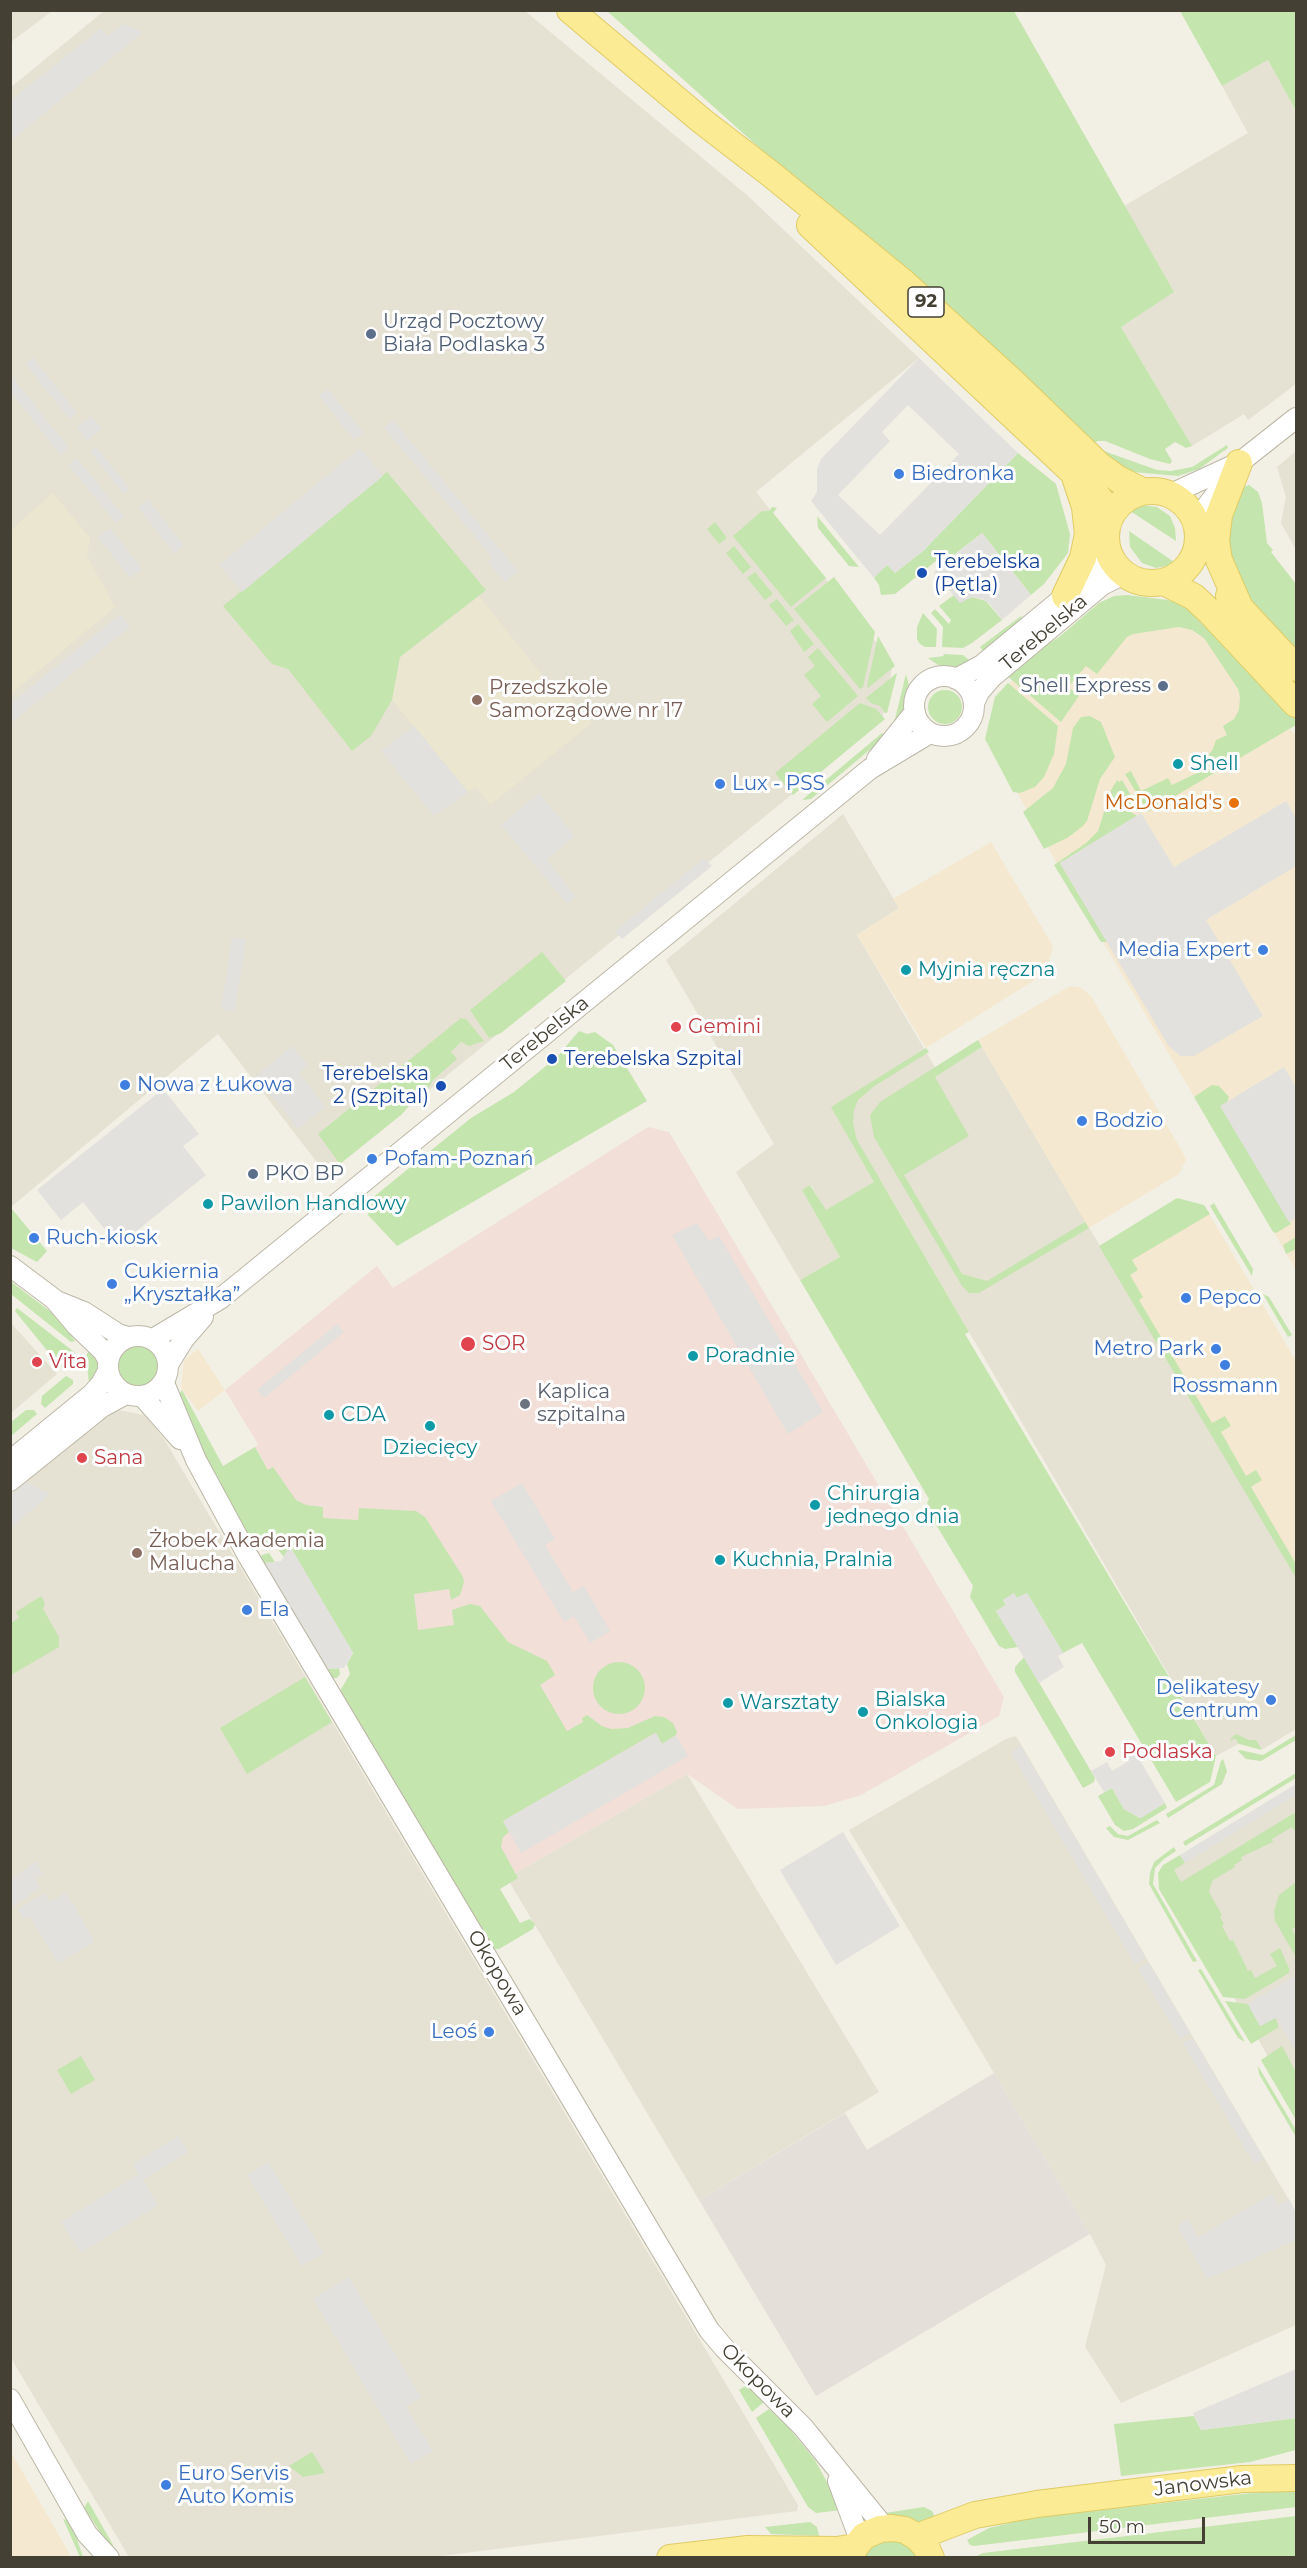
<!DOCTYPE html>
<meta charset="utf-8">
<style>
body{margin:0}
#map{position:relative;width:1307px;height:2568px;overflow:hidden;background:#f2efe4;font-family:Montserrat,sans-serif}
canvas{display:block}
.frame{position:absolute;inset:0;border:12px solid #444034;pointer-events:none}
.scale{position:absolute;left:1088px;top:2517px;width:117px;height:27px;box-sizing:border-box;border:3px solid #444034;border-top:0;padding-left:8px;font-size:18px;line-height:21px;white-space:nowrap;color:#444034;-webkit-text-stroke:4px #fff;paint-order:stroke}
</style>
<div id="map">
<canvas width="1307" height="2568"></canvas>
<div class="frame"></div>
<div class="scale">50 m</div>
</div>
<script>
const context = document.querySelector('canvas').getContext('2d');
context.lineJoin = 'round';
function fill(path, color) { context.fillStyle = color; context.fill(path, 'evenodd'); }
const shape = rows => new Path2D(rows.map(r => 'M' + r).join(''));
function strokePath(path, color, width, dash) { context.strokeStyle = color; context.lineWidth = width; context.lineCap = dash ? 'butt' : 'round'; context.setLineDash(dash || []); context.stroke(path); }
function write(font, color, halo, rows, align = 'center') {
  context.font = font + ' Montserrat,sans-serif'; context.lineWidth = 6; context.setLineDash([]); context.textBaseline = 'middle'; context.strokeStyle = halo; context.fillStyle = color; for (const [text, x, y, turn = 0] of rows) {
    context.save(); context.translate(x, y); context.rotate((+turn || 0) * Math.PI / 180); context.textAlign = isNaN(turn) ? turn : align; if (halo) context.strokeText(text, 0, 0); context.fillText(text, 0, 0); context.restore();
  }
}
fill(shape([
 [11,10,52,10,52,11,11,42],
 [104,11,525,11,748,196,919,358,756,492,893,663,882,721,326,1174,218,1034,11,1207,10,88],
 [1268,60,1296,111,1296,384,1248,420,1244,414,1192,446,1121,327,1173,292,1124,206,1248,133,1222,86],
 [1296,451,1296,550,1281,523,1286,497,1277,467],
 [843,814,899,908,857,935,939,1074,982,1047,1296,1576,1296,1729,1263,1749,1240,1743,1216,1756,880,1179,826,1211,811,1185,802,1190,840,1257,800,1280,736,1172,774,1144,666,960],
 [11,1323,57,1374,11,1413],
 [118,1410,144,1415,164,1439,798,2505,797,2511,433,2557,129,2557,11,2358,10,1494,110,1413],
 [1016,1736,1296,2212,1296,2325,1121,2403,1085,2347,1106,2265,1090,2234,849,1830,1006,1739],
 [687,1774,879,2092,699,2200,507,1878],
 [1296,1786,1296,2105,1165,1878,1170,1863]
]), '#e5e2d3');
fill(shape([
 [1192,620,1296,736,1296,1270,1056,862,986,737,1008,684,1047,652],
 [991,842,1053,946,1046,973,926,1048,857,935,899,908,893,899],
 [1070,986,1081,988,1091,996,1182,1151,1186,1160,1179,1174,1089,1228,978,1040],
 [1204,1205,1296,1361,1296,1576,1100,1246],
 [198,1349,225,1390,198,1411,181,1388,184,1360],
 [11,2452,67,2549,71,2557,11,2557]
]), '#f4e9d0');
fill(shape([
 [994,2073,1090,2234,816,2396,699,2200,845,2113,867,2150]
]), '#e4e0d9');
fill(shape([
 [53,493,90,538,87,556,115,607,11,694,11,530],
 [479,596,562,700,569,695,592,723,490,805,476,787,468,792,392,700,400,657]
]), '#ebe6cf');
fill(shape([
 [648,1127,669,1132,1004,1697,999,1716,861,1795,824,1806,738,1809,687,1774,507,1878,255,1447,258,1444,225,1390,377,1266,393,1288]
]), '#f2dfd8');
fill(shape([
 [607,11,1014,11,1174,292,1121,327,1192,446,1186,448,1175,442,1165,449,1172,461,1170,464,1150,459,1105,441,1098,441,1089,444],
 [1180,11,1296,11,1296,111,1268,60,1222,86],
 [1227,445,1228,448,1199,469,1178,476,1122,471,1101,450,1157,470,1171,471,1192,467],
 [1018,453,1056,484,1070,534,1068,553,1044,584,1031,595,982,533,945,562,941,557,895,594,881,595,879,585,874,578,879,571,888,565,895,573,923,551],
 [387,472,486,590,400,657,392,700,371,736,352,751,288,669,272,664,223,606],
 [1249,485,1258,492,1262,503,1267,543,1273,550,1271,552,1296,584,1296,648,1245,593,1229,570,1224,525,1243,487],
 [1140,505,1157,507,1170,516,1175,528,1176,541,1127,509],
 [772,507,777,508,773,513,826,578,791,607,733,536,762,511,769,511],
 [817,516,859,567,849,566,818,528],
 [715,522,727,538,719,544,707,529],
 [1129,531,1177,564,1156,568,1142,563,1130,547],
 [734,546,751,567,743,574,726,553],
 [755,572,773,594,765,600,747,578],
 [834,577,875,632,863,687,860,689,794,609],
 [954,595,960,602,972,597,986,601,1002,620,972,643,963,648,942,647,943,627,931,613,935,609,949,624,951,620,939,606],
 [1127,595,1184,602,1296,716,1296,725,1148,812,1125,774,1131,771,1141,791,1168,778,1172,785,1199,772,1197,766,1205,762,1204,758,1212,751,1216,740,1227,735,1223,726,1234,719,1239,710,1240,697,1238,689,1204,638,1192,630,1179,627,1133,634,1127,637,1097,674,1086,666,1068,687,1079,696,1061,722,1005,674,1029,656,1059,637,1099,603,1114,596],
 [777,599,794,620,786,626,769,605],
 [923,613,937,629,936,647,925,647,920,644,917,639,917,627],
 [1021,616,1022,617,998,645,987,656,980,647],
 [798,624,814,644,804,652,790,631],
 [878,636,895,666,868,688,867,686],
 [818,648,858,696,827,722,812,704,821,696,804,675,815,666,808,657],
 [943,654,963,655,974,664,955,669,938,665,928,658,944,656],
 [897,673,887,713,885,713,880,706,871,703,866,698],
 [906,674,909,685,904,713,894,723],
 [1008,683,1058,726,1054,754,1044,777,1035,787,1020,793,1013,792,985,739,995,697],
 '928 707a17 17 0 1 1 34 0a17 17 0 1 1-34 0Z',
 [860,703,876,709,885,719,793,795,775,773],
 [1090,716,1101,722,1115,757,1100,779,1087,821,1083,826,1067,838,1044,849,1023,812,1053,788,1066,764,1073,728,1081,717],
 [882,733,885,737,811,799,802,800],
 [1117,780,1119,782,1122,780,1136,804,1128,810,1137,816,1060,863,1107,942,1101,942,1054,865,1086,843,1098,831,1111,790],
 [542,952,566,981,501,1033,489,1038,470,1010],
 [461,1018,467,1020,484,1041,469,1046,461,1042,451,1052,457,1059,433,1080,423,1098,419,1095,401,1115,340,1164,318,1134],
 [579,1031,587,1034,595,1032,613,1045,647,1101,397,1246,368,1215,371,1199,471,1118,514,1092,557,1057],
 [978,1040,982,1047,935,1077,969,1136,904,1175,962,1274,987,1281,1085,1222,1089,1228,979,1293,969,1293,962,1286,874,1137,870,1115,880,1102],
 [926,1048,929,1052,873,1087,858,1100,854,1110,853,1123,857,1140,969,1332,965,1334,1216,1756,1210,1782,1176,1802,1082,1643,1063,1653,1027,1593,1017,1598,1014,1594,1003,1600,1006,1605,996,1611,1018,1647,1005,1649,999,1646,970,1597,973,1586,932,1518,935,1516,927,1503,929,1499,800,1280,840,1257,802,1190,810,1185,826,1210,874,1182,831,1107],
 [1212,1085,1219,1086,1229,1097,1227,1102,1221,1107,1291,1224,1276,1233,1273,1232,1194,1097],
 [1177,1198,1204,1205,1210,1214,1132,1260,1138,1270,1130,1275,1143,1297,1139,1300,1212,1423,1225,1416,1231,1426,1221,1432,1246,1476,1256,1470,1262,1480,1251,1487,1296,1564,1296,1578,1099,1246],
 [1214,1203,1253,1269,1252,1276,1210,1206],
 [11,1208,47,1251,37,1262,11,1248],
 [1296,1237,1296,1249,1286,1254,1283,1245],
 [10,1281,59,1318,75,1341,71,1342,11,1294],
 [1263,1294,1269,1297,1292,1335,1288,1337],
 [17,1308,73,1351,75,1354,74,1360,62,1369,15,1311],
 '117 1366a21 21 0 1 1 42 0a21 21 0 1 1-42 0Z',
 [92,1346,101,1366,99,1375,89,1383,86,1356],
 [66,1376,73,1380,73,1384,45,1408,41,1404,42,1396],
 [182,1390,223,1466,255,1447,268,1470,273,1467,296,1500,306,1505,323,1507,323,1518,358,1520,359,1508,416,1511,425,1517,463,1577,464,1582,460,1595,451,1600,449,1589,414,1594,418,1630,454,1625,452,1610,470,1604,480,1606,508,1642,547,1661,555,1675,540,1685,567,1731,583,1722,582,1718,587,1715,602,1726,611,1729,628,1728,655,1716,664,1717,673,1723,677,1732,676,1735,662,1744,655,1733,503,1821,509,1832,503,1837,501,1847,518,1878,500,1889,520,1923,530,1919,535,1924,533,1929,499,1949,494,1949,487,1943,340,1697,341,1689,350,1674,347,1664,353,1653,290,1547,284,1557,275,1546,249,1541,230,1510,209,1464,180,1409,185,1406,179,1395],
 [26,1410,34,1410,37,1414,11,1436,11,1422],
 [269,1553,275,1562,265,1563,326,1669,339,1668,340,1674,337,1678,331,1678,260,1559,262,1555],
 [41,1596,45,1603,43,1609,59,1637,59,1647,11,1675,11,1623,19,1618,16,1612],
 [1024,1657,1095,1778,1094,1782,1083,1788,1015,1672,1015,1667],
 '593 1688a26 26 0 1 1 52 0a26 26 0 1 1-52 0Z',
 [305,1677,332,1722,247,1774,220,1728],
 [1236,1734,1249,1740,1256,1740,1262,1750,1239,1744,1235,1738,1231,1741,1231,1738],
 [1296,1735,1296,1740,1261,1761,1246,1759,1238,1751,1240,1750,1263,1755],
 [1223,1759,1227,1771,1222,1784,1168,1818,1166,1814,1214,1785,1221,1761],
 [1296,1773,1296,1778,1185,1846,1183,1842],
 [1112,1788,1124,1809,1140,1818,1165,1803,1167,1808,1133,1829,1124,1831,1115,1825,1098,1796],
 [1296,1812,1296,1829,1294,1830,1292,1827,1272,1839,1273,1842,1241,1857,1242,1860,1234,1865,1235,1867,1212,1881,1209,1892,1222,1915,1220,1917,1224,1924,1222,1926,1230,1941,1233,1940,1248,1971,1251,1970,1255,1978,1277,1966,1270,1954,1280,1948,1289,1968,1289,1973,1245,1999,1223,1997,1159,1889,1158,1873,1163,1865,1180,1855,1185,1863,1174,1870,1181,1882],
 [1157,1820,1160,1823,1128,1840,1114,1837,1106,1828,1110,1826,1118,1834,1128,1836],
 [1174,1847,1176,1851,1164,1859,1155,1868,1153,1884,1197,1961,1193,1962,1149,1884,1150,1873,1154,1862],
 [1296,1882,1296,1926,1292,1929,1296,1937,1296,1957,1275,1921,1274,1911,1279,1895],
 [1201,1969,1245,2042,1238,2038,1198,1970],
 [1225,2001,1248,2004,1260,2026,1275,2017,1279,2027,1251,2044],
 [1282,2046,1296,2072,1296,2120,1261,2060],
 [81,2056,95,2080,71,2094,57,2070],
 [1258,2066,1296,2130,1296,2137,1259,2074],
 [747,2385,764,2402,752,2412,739,2390],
 [769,2409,789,2428,815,2460,842,2510,816,2513,808,2507,756,2418],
 [1194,2416,1201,2430,1296,2418,1296,2450,1250,2462,1121,2476,1114,2424],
 [312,2452,325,2473,303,2477,289,2466],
 [1296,2488,1296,2507,974,2546,970,2545,967,2540,989,2528,1031,2518],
 [88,2501,113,2545,111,2548,84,2508],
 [924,2507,932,2511,938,2523,925,2525,885,2513],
 [1296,2516,1296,2557,974,2557,983,2553],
 [63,2519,70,2521,73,2527,83,2557,80,2557],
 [810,2522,817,2527,819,2536,771,2534,765,2527],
 [879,2541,898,2541,907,2545,918,2558,862,2558,864,2553]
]), '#c5e5ae');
fill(shape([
 [123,24,143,32,11,141,11,100,101,28,107,36],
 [33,357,77,413,69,419,25,363],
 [919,358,1018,453,923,551,895,573,887,565,874,578,811,501,817,492,817,469,821,459],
 [908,405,959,454,880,535,838,495,890,441,882,432],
 [10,374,69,448,60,455,11,392],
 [328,389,364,433,354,440,319,396],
 [91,416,102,429,87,441,77,427],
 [393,420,518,571,505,582,488,562,492,557,384,428],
 [96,446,130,489,123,494,90,451],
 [360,448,383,476,242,592,219,565],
 [77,458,124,516,116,523,68,465],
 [148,499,184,546,174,554,138,507],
 [110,528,142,569,130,578,98,537],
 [982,533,1031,595,1002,620,990,604,982,599,972,597,960,603,934,572],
 [121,614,130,627,11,723,11,703],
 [414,726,468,792,434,816,381,751],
 [539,793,575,836,547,860,576,897,567,904,501,825],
 [1286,801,1296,818,1296,866,1206,920,1263,1016,1194,1056,1180,1056,1168,1045,1060,863,1141,813,1174,867],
 [704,858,712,866,622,939,615,931],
 [232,937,246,939,235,1011,221,1009],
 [292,1046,308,1065,299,1073,325,1107,298,1129,256,1076],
 [1284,1067,1296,1087,1296,1218,1289,1222,1220,1106],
 [163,1089,199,1134,183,1146,206,1175,118,1246,83,1202,61,1220,37,1190],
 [697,1223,709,1241,719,1236,823,1412,788,1434,672,1235],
 [337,1324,344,1332,264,1398,257,1390],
 [27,1482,50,1494,11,1528,11,1495],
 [522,1483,555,1539,545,1545,573,1592,584,1586,610,1631,590,1643,574,1616,564,1622,491,1501],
 [290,1546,353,1653,344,1668,327,1669,264,1563,281,1561],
 [1014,1593,1017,1598,1027,1593,1063,1653,1058,1656,1064,1667,1039,1683,996,1611,1006,1605,1003,1600],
 [656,1733,662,1744,676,1735,688,1756,521,1853,503,1821],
 [1021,1746,1146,1958,1135,1965,1011,1753],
 [1132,1747,1165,1803,1141,1818,1124,1809,1112,1788,1104,1792,1091,1771,1107,1762,1112,1771,1129,1761,1124,1752],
 [1296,1784,1296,1795,1185,1863,1180,1855],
 [843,1832,900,1926,836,1965,780,1870],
 [36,1861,43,1874,36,1878,40,1888,11,1908,11,1880],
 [66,1892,95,1942,58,1963,30,1917,24,1920,18,1909,44,1893,50,1902],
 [1148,1962,1190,2033,1180,2039,1138,1969],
 [1296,1975,1296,2051,1276,2018,1260,2026,1248,2004],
 [1193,2038,1264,2159,1254,2164,1183,2043],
 [178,2136,188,2152,143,2180,158,2205,81,2253,61,2222,139,2174,133,2164],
 [268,2162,324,2253,302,2266,247,2175],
 [1272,2194,1279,2205,1289,2199,1296,2213,1296,2240,1207,2279,1177,2226,1188,2219,1198,2237],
 [349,2277,421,2397,406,2407,433,2451,411,2464,313,2299],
 [1296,2369,1296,2418,1201,2430,1193,2413]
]), '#e2e1dd');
const minor = shape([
 [1171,494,1236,464],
 [1195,522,1239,463,1296,418],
 '914 706a30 30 0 1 1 60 0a30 30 0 1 1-60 0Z',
 [956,679,982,665,1093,573,1110,554],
 [974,703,979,692,992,677,1102,585,1124,574],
 [877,759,915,712],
 [10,1266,54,1299,76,1325,103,1351,108,1360],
 [59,1302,84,1312,118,1334,128,1337],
 '108 1366a30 30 0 1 1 60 0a30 30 0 1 1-60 0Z',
 [153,1339,220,1299,870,769,930,733],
 [169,1363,184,1339,203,1317],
 [164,1383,196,1460,248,1556,709,2330,725,2349,803,2427,885,2528],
 [142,1396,180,1439],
 [10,1461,92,1394,101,1384,108,1371],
 [10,1481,102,1407,126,1394],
 [10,2399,87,2534,109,2558],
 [838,2481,860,2540]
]);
const major = shape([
 [570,10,702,121,772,175,903,282,1014,383,1100,466,1118,479,1142,491],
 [810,225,1094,492,1112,514],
 [1239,463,1219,515,1216,541,1219,560,1240,608],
 '1106 537a46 46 0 1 1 92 0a46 46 0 1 1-92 0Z',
 [1166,583,1194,597,1210,612,1296,704],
 [1065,596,1083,558,1088,534,1085,507,1075,477],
 [1229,596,1296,668],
 [917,2537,975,2515,1037,2504,1242,2479,1296,2478],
 [670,2558,748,2549,837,2550,855,2547],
 [850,2558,855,2547,864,2536,880,2529,892,2528,905,2530,917,2537,926,2547,931,2558]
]);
strokePath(minor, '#bdb8a7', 22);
strokePath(major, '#dfcb65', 28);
strokePath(minor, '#fff', 20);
strokePath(major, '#fbeb94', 26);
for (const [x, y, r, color] of [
 [371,334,6,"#5c6f8a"],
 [899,474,6,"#3f7fe0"],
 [922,573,6,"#1a4fb4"],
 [1163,686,6,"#5c6f8a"],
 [477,700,6,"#8d6e63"],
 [1178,764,6,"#0f9aa8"],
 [720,784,6,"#3f7fe0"],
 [1234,803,6,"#e8710a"],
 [1263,950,6,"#3f7fe0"],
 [906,970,6,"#0f9aa8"],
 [676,1027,6,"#e0444e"],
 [552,1059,6,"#1a4fb4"],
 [125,1085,6,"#3f7fe0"],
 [441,1086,6,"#1a4fb4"],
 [1082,1121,6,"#3f7fe0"],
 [372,1159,6,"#3f7fe0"],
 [253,1174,6,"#5c6f8a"],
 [208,1204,6,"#0f9aa8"],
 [34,1238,6,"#3f7fe0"],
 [112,1284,6,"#3f7fe0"],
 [1186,1298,6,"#3f7fe0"],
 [468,1344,8,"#e0444e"],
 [1216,1349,6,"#3f7fe0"],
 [693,1356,6,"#0f9aa8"],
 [37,1362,6,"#e0444e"],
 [1225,1365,6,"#3f7fe0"],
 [525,1404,6,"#6b7280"],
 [329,1415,6,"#0f9aa8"],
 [430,1426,6,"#0f9aa8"],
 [82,1458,6,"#e0444e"],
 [815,1505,6,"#0f9aa8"],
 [137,1553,6,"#8d6e63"],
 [720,1560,6,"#0f9aa8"],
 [247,1610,6,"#3f7fe0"],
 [1271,1700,6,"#3f7fe0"],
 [728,1703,6,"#0f9aa8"],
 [863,1712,6,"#0f9aa8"],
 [1110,1752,6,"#e0444e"],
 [489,2032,6,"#3f7fe0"],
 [166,2485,6,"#3f7fe0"]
]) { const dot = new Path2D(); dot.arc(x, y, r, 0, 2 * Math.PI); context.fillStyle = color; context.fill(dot); strokePath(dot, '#fff', 2); }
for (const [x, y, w] of [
 [926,302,36]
]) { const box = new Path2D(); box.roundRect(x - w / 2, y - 15, w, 30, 4.5); context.fillStyle = '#fff'; context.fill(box); strokePath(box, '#444034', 1.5); }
write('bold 18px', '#444034', null, [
 ["92",926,302]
]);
write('20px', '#4e5e75', '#fff', [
 ["Urząd Pocztowy",383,322],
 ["Biała Podlaska 3",383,345],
 ["Shell Express",1151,686,"right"],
 ["PKO BP",265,1174]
], 'left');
write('20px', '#366cbe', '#fff', [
 ["Biedronka",911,474],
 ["Lux - PSS",732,784],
 ["Media Expert",1251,950,"right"],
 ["Nowa z Łukowa",137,1085],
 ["Bodzio",1094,1121],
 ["Pofam-Poznań",384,1159],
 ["Ruch-kiosk",46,1238],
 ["Cukiernia",124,1272],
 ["„Kryształka”",124,1295],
 ["Pepco",1198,1298],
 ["Metro Park",1204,1349,"right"],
 ["Rossmann",1225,1386,"center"],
 ["Ela",259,1610],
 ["Delikatesy",1259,1688,"right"],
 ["Centrum",1259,1711,"right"],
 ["Leoś",477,2032,"right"],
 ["Euro Servis",178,2474],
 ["Auto Komis",178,2497]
], 'left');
write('20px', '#164399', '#fff', [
 ["Terebelska",934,562],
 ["(Pętla)",934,585],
 ["Terebelska Szpital",564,1059],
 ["Terebelska",429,1074,"right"],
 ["2 (Szpital)",429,1097,"right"]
], 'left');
write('20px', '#444034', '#fff', [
 ["Terebelska",1044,633,-40],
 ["Terebelska",545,1034,-39],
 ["Okopowa",497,1973,59],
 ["Okopowa",758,2381,45],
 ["Janowska",1203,2484,-7]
]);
write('20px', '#785e54', '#fff', [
 ["Przedszkole",489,688],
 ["Samorządowe nr 17",489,711],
 ["Żłobek Akademia",149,1541],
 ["Malucha",149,1564]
], 'left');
write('20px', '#0d838f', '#fff', [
 ["Shell",1190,764],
 ["Myjnia ręczna",918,970],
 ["Pawilon Handlowy",220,1204],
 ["Poradnie",705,1356],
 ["CDA",341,1415],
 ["Dziecięcy",430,1448,"center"],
 ["Chirurgia",827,1494],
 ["jednego dnia",827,1517],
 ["Kuchnia, Pralnia",732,1560],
 ["Bialska",875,1700],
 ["Onkologia",875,1723],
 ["Warsztaty",740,1703]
], 'left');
write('20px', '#c56008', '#fff', [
 ["McDonald's",1222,803]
], 'right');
write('20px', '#be3a42', '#fff', [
 ["Gemini",688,1027],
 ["SOR",482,1344],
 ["Vita",49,1362],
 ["Sana",94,1458],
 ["Podlaska",1122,1752]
], 'left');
write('20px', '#5b616d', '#fff', [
 ["Kaplica",537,1392],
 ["szpitalna",537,1415]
], 'left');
</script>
